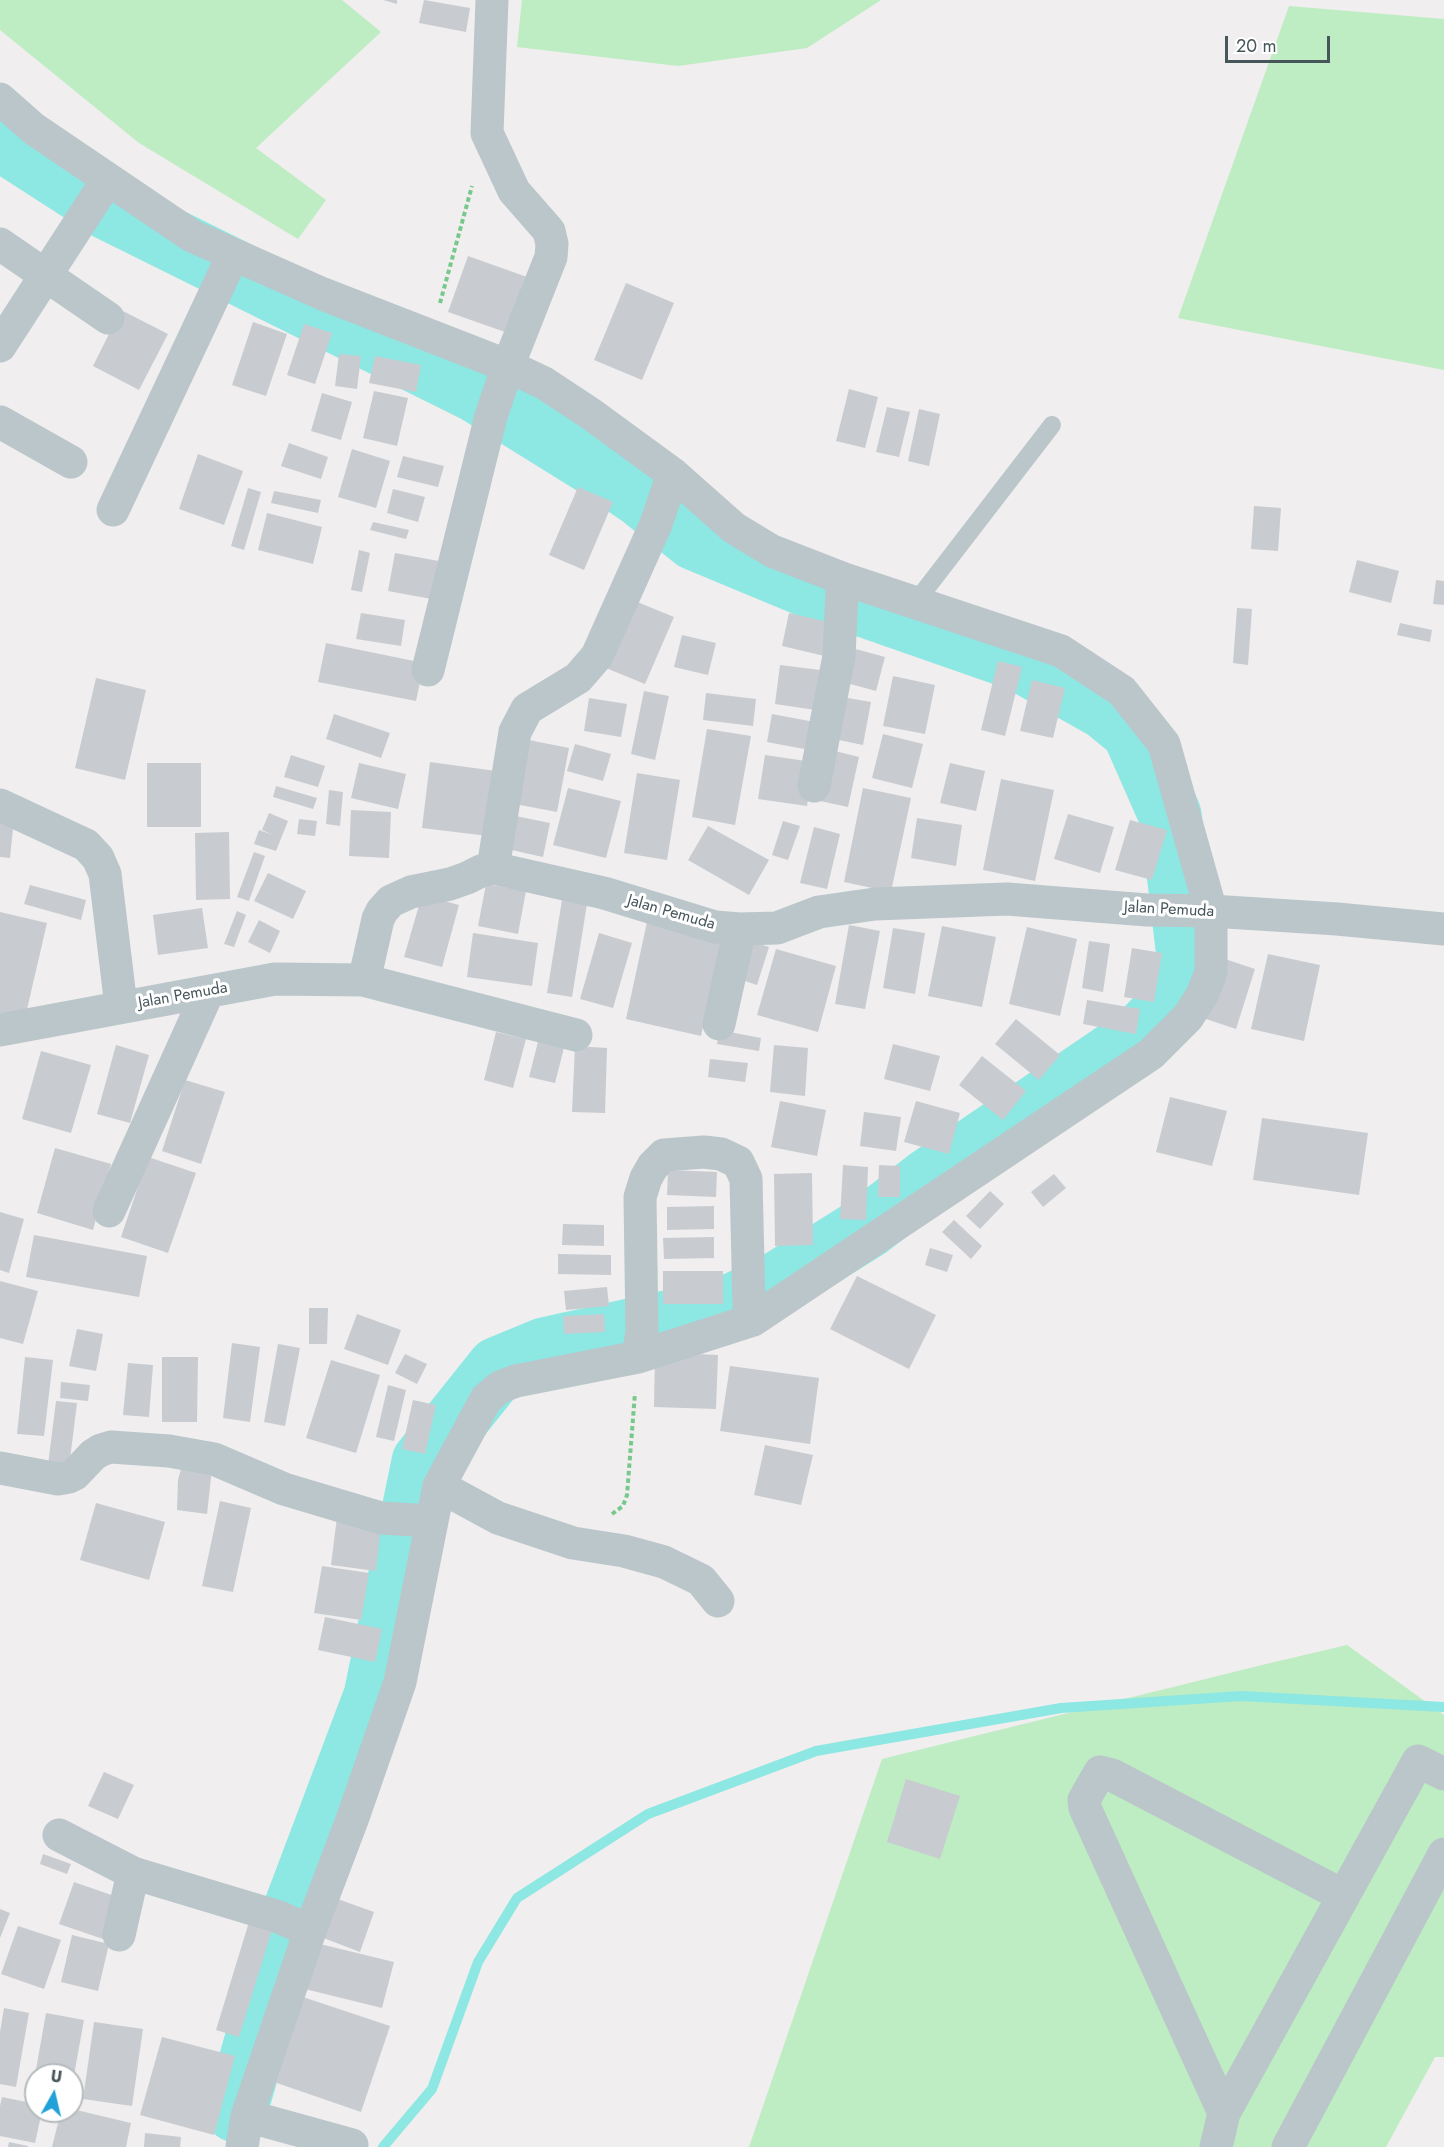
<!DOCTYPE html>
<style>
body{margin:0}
#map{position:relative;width:1444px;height:2147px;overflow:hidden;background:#f0eeee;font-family:Jost,sans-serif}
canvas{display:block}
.north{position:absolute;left:24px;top:2063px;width:60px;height:60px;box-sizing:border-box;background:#fff;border:2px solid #b5bbbd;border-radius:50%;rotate:8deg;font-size:16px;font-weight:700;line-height:24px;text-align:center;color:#47565a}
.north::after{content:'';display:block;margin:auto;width:21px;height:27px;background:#21a1d7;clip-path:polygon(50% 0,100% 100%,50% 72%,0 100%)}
.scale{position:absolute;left:1225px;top:36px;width:105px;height:27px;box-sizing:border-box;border:3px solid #47565a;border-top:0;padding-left:8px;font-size:18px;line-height:21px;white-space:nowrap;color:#47565a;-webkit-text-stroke:4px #fff;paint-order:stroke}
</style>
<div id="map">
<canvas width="1444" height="2147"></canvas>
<div class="north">U</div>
<div class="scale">20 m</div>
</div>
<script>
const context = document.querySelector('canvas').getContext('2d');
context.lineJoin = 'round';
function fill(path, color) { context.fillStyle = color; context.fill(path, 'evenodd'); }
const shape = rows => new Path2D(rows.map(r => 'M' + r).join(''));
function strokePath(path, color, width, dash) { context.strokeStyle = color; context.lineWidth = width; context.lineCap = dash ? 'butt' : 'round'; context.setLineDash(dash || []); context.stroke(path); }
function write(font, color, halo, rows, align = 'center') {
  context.font = font + ' Jost,sans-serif'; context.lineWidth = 6; context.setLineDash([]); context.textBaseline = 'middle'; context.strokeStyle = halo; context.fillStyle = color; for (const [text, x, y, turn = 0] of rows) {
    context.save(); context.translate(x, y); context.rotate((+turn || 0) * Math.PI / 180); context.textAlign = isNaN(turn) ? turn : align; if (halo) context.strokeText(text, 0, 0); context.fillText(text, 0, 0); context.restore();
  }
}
fill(shape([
 [0,0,342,0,381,32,256,148,326,200,298,239,139,143,0,30],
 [522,0,881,0,807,48,678,66,517,47],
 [1289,6,1444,19,1444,370,1178,318],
 [1347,1645,1444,1715,1444,2057,1435,2057,1386,2147,749,2147,882,1759,1262,1665]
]), '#beecc3');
strokePath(shape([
 [383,2147,432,2089,478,1962,517,1898,648,1814,816,1751,1061,1708,1241,1696,1444,1707]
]), '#8de7e2', 10);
strokePath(shape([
 [0,135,16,149,109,209,476,391,605,471,640,495,695,539,808,586,1020,660,1105,708,1133,731,1170,815,1178,873,1190,973,1169,1006,1140,1036,928,1180,869,1226,773,1286,721,1310,544,1349,498,1368,423,1462,375,1696,289,1924,236,2111]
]), '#8de7e2', 63);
fill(shape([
 [383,0,397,0,397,4],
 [424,0,470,8,466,32,419,23],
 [468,256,527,277,508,333,448,312],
 [626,283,674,303,642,380,594,360],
 [121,310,168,334,139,390,93,366],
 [253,322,287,334,266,396,232,385],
 [304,324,332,333,315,384,287,375],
 [339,354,361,356,357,389,335,386],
 [375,356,421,365,416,392,369,383],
 [849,389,878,397,865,448,836,441],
 [374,391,408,398,397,446,363,438],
 [322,393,352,402,341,440,311,431],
 [887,407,910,412,899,457,876,452],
 [919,409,940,414,929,466,908,461],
 [289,443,328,457,321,479,281,466],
 [352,449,390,461,376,508,338,497],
 [198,454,243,471,224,525,179,509],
 [403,456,444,466,438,487,397,477],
 [578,487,613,502,584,570,549,555],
 [248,488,261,492,244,550,231,546],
 [393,489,425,497,418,522,387,513],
 [274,491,321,500,318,513,271,503],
 [1254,506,1281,508,1278,551,1251,549],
 [267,513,322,527,313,564,258,550],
 [373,522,409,530,406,539,370,530],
 [359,550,370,553,362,592,351,590],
 [395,553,444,562,437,600,388,591],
 [1357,560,1399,571,1391,603,1349,592],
 [1436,580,1444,581,1444,605,1433,604],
 [630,599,674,617,645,684,601,666],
 [1237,608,1252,609,1248,665,1233,663],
 [361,613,405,620,401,646,356,639],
 [789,613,841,625,833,658,782,646],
 [1400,623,1432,630,1430,642,1397,635],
 [682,635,716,643,708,675,674,667],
 [326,643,424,663,416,701,318,682],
 [852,648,885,657,876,691,843,682],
 [998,661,1022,667,1005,736,981,730],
 [780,665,828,671,822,711,775,704],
 [893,676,935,685,925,734,883,726],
 [96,678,146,690,125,780,75,768],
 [1032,680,1065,688,1053,738,1020,731],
 [644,691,669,696,655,760,631,754],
 [706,693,756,699,753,726,703,720],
 [842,697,871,702,863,745,834,739],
 [589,698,627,704,621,737,584,731],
 [334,714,390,733,381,758,326,739],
 [772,714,820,723,815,751,767,742],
 [707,729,751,736,735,825,692,817],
 [883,734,923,744,912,788,872,778],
 [524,739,569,748,557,812,515,804],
 [575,744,611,754,603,781,567,771],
 [831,750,859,757,848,807,820,801],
 [291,755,325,766,318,787,284,777],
 [765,755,813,762,807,806,758,799],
 [430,762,496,771,488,836,422,828],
 [147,763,201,763,201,827,147,827],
 [359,763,406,774,398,809,351,798],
 [950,763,985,771,976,811,940,803],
 [637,773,680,780,667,860,624,853],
 [1001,779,1054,790,1035,881,983,870],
 [276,786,317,798,313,809,273,797],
 [568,788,621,801,606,858,553,845],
 [863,788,911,798,891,892,844,882],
 [329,790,343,792,340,826,326,824],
 [351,810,391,812,389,858,349,856],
 [269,813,288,821,276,851,254,844,259,830,273,835,262,830],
 [506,814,550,823,543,857,498,847],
 [1068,814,1114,827,1100,873,1054,859],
 [0,817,14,819,10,858,0,857],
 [917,818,962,825,956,866,911,858],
 [299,819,317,821,315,836,297,834],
 [1130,820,1167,830,1152,880,1115,870],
 [783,821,800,826,788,860,772,855],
 [708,826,769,860,749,895,688,860],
 [814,827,840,834,827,889,800,883],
 [229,832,230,899,196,900,195,833],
 [254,852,265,856,249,901,237,897],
 [268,873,306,891,293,919,254,901],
 [486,884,526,891,518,934,478,926],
 [30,885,86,900,81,920,24,904],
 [422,895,459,905,442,967,404,957],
 [562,900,587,904,572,997,547,993],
 [202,908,208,948,158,955,153,915],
 [237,911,246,915,234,947,224,944],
 [0,912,47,923,25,1018,0,1013],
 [259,920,280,931,270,953,248,942],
 [647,922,722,939,701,1036,626,1019],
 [849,925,880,931,865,1009,835,1004],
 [942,926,996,937,982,1007,928,996],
 [1027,927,1077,939,1060,1016,1009,1004],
 [893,928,925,933,915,994,883,988],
 [473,933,538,943,532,986,467,977],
 [599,933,632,943,613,1008,580,999],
 [750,941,769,947,757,985,739,979],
 [1089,941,1110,944,1103,992,1082,988],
 [1132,948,1162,953,1154,1002,1124,997],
 [776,949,836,966,818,1032,757,1015],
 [1268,954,1320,965,1304,1041,1251,1029],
 [1225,959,1255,969,1236,1029,1206,1019],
 [1087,1000,1140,1009,1136,1034,1083,1024],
 [1016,1019,1060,1055,1039,1080,995,1044],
 [719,1030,761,1038,759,1051,717,1044],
 [496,1032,526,1039,513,1088,484,1080],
 [540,1034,566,1040,555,1083,529,1077],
 [893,1044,940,1056,930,1091,884,1079],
 [116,1045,149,1055,130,1123,97,1114],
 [774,1045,808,1048,805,1096,770,1092],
 [575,1046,607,1048,605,1113,572,1112],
 [41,1051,91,1065,71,1133,22,1119],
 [982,1056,1026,1091,1003,1120,959,1085],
 [710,1059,748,1063,745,1082,708,1077],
 [185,1080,225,1092,201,1164,162,1151],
 [1170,1097,1227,1111,1212,1166,1156,1152],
 [780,1101,826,1110,817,1156,771,1147],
 [916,1101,960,1113,949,1154,904,1142],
 [864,1112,901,1117,896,1151,860,1146],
 [1262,1118,1368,1133,1359,1195,1253,1180],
 [55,1148,111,1164,93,1230,37,1213],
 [148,1157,196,1173,168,1253,121,1237],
 [843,1165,868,1167,866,1220,840,1219],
 [879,1165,900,1166,900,1197,878,1197],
 [668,1170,717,1172,716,1197,667,1195],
 [812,1173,813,1245,775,1246,774,1174],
 [1054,1174,1066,1188,1043,1207,1031,1192],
 [990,1191,1004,1204,980,1229,966,1216],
 [714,1206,714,1229,667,1230,667,1207],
 [0,1212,24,1219,9,1273,0,1270],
 [954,1220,982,1246,971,1259,942,1232],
 [563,1224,604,1225,604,1246,562,1245],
 [34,1235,147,1256,139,1297,26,1277],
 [714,1237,714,1258,664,1259,663,1238],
 [930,1248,953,1255,947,1272,925,1265],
 [558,1254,611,1255,611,1275,558,1274],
 [663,1271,723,1271,723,1304,663,1304],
 [857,1276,936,1315,909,1369,830,1329],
 [0,1281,38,1291,23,1344,0,1338],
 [607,1287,609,1306,566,1310,564,1291],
 [309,1308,328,1308,327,1344,309,1344],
 [357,1314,401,1330,388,1365,344,1349],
 [604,1314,605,1332,564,1334,563,1316],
 [77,1329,103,1334,96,1371,69,1366],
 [232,1343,260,1347,250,1422,223,1418],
 [278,1344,300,1348,285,1426,264,1422],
 [655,1352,718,1355,716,1409,654,1407],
 [405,1354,427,1364,417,1384,395,1373],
 [25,1357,53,1360,44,1436,17,1434],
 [162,1357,198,1357,197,1422,162,1422],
 [331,1360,380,1375,356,1453,306,1438],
 [128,1363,153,1365,149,1417,123,1415],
 [730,1366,819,1378,810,1444,720,1431],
 [61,1382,90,1385,88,1401,60,1398],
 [388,1385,406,1390,394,1441,376,1437],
 [413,1400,436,1405,425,1454,402,1449],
 [56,1401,77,1403,68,1475,47,1473],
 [765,1445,813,1455,801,1505,754,1495],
 [182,1465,212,1469,207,1514,177,1510,178,1480],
 [220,1501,251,1508,233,1592,202,1586],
 [96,1503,165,1522,149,1580,80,1560],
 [337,1517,381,1523,376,1571,331,1565],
 [322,1566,369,1573,361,1620,314,1613],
 [325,1617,382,1629,375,1662,318,1650],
 [104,1772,134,1785,118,1819,88,1806],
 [906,1779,960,1796,940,1859,887,1842],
 [43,1854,71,1864,67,1874,40,1864],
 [74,1882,120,1898,106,1940,59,1924],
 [335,1898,374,1912,360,1952,321,1937],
 [0,1909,10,1913,0,1938],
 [252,1912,275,1920,239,2037,216,2030],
 [18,1926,61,1940,44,1989,1,1974],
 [72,1935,109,1944,98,1991,61,1982],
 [316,1943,394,1962,382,2008,305,1989],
 [303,1997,390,2026,361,2112,274,2082],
 [4,2008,29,2013,16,2087,0,2084,0,2032],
 [46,2013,84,2020,74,2075,35,2075],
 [94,2022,143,2029,132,2106,83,2099],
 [162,2037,235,2056,214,2135,140,2115],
 [2,2097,36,2104,36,2111,42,2111,35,2143,0,2136,0,2106],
 [72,2109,131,2123,126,2147,52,2147,61,2111,72,2111],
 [145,2133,181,2137,180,2147,144,2147],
 [9,2142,28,2146,28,2147,8,2147]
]), '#c8ccd0');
strokePath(shape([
 [440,303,472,186],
 [612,1514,623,1506,627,1495,635,1393]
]), '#77c98b', 4, [4.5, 3]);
strokePath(shape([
 [915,603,1052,425]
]), '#bac6ca', 18);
strokePath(shape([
 [0,99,34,129,192,236,323,294,508,366,544,383,591,414,673,474,734,528,772,551,844,579,1061,651,1122,691,1164,744,1211,911,1211,972,1202,995,1188,1017,1151,1054,753,1320,638,1357,516,1381,500,1387,486,1399,439,1486,400,1682,352,1820,310,1931,247,2116,242,2147],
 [0,244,108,318],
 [0,346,108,179],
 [0,422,71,462],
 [113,510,233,255],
 [428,670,491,416,508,366,551,257,552,244,549,231,514,191,487,133,492,0],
 [814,786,839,656,842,592,844,579],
 [0,805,86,845,98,858,105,874,121,1006],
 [493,868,515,732,527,709,578,678,597,656,656,524,673,474],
 [363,980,576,1035],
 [719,1024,740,929],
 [0,1030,275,979,363,980,367,968,378,919,382,911,391,901,411,892,450,884,467,878,481,871,493,868,604,893,715,927,740,929,777,928,819,912,875,904,1007,899,1147,910,1211,911,1337,919,1444,929],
 [109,1211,208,992],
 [638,1357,642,1332,640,1197,646,1178,653,1166,664,1155,704,1152,721,1154,738,1162,746,1179,749,1306,753,1320],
 [0,1468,58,1479,69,1477,75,1474,93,1455,101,1450,111,1447,169,1451,214,1459,284,1489,381,1518,431,1521],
 [439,1486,498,1518,573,1543,624,1551,664,1562,701,1580,718,1601],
 [59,1835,133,1873,279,1917,310,1931],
 [119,1935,133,1873],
 [1224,2113,1085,1808,1084,1800,1089,1791,1100,1772,1112,1775,1342,1895],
 [247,2116,352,2145],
 [1216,2147,1224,2113,1418,1761,1444,1774],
 [1288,2147,1444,1854]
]), '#bac6ca', 33);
write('16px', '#47565a', '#fff', [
 ["Jalan Pemuda",1169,910,3],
 ["Jalan Pemuda",671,913,16],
 ["Jalan Pemuda",183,996,-10]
]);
</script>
